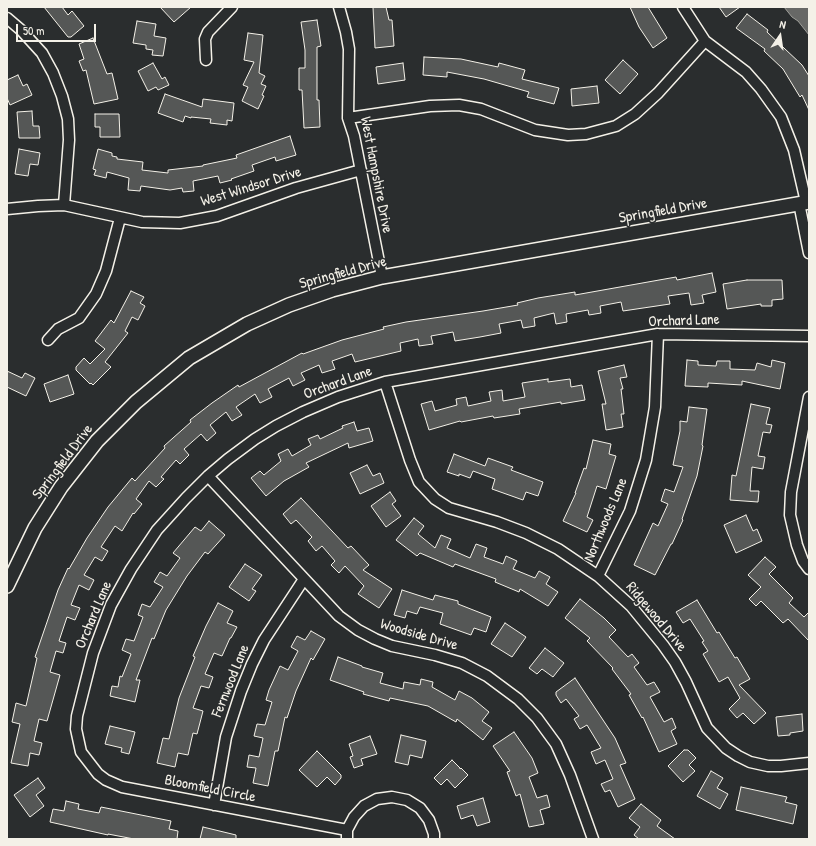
<!DOCTYPE html>
<style>
body{margin:0}
#map{position:relative;width:816px;height:846px;overflow:hidden;background:#2a2d2e;font-family:"Patrick Hand",sans-serif}
canvas{display:block}
.frame{position:absolute;inset:0;border:8px solid #f4f1e8;pointer-events:none}
.north{position:absolute;left:760px;top:16px;width:40px;height:40px;-webkit-text-stroke:3px #2a2d2e;paint-order:stroke;rotate:13deg;font-size:11px;font-weight:700;line-height:16px;text-align:center;color:#f4f1e8}
.north::after{content:'';display:block;margin:auto;width:14px;height:18px;background:#f4f1e8;clip-path:polygon(50% 0,100% 100%,50% 72%,0 100%)}
.scale{position:absolute;left:16px;top:24px;width:80px;height:18px;box-sizing:border-box;border:2px solid #f4f1e8;border-top:0;padding-left:5px;font-size:12px;line-height:14px;white-space:nowrap;color:#f4f1e8;-webkit-text-stroke:3px #2a2d2e;paint-order:stroke}
</style>
<div id="map">
<canvas width="816" height="846"></canvas>
<div class="frame"></div>
<div class="north">N</div>
<div class="scale">50 m</div>
</div>
<script>
const context = document.querySelector('canvas').getContext('2d');
context.lineJoin = 'round';
function fill(path, color) { context.fillStyle = color; context.fill(path, 'evenodd'); }
const shape = rows => new Path2D(rows.map(r => 'M' + r).join(''));
function strokePath(path, color, width, dash) { context.strokeStyle = color; context.lineWidth = width; context.lineCap = dash ? 'butt' : 'round'; context.setLineDash(dash || []); context.stroke(path); }
function write(font, color, halo, rows, align = 'center') {
  context.font = font + ' "Patrick Hand",sans-serif'; context.lineWidth = 3; context.setLineDash([]); context.textBaseline = 'middle'; context.strokeStyle = halo; context.fillStyle = color; for (const [text, x, y, turn = 0] of rows) {
    context.save(); context.translate(x, y); context.rotate((+turn || 0) * Math.PI / 180); context.textAlign = isNaN(turn) ? turn : align; if (halo) context.strokeText(text, 0, 0); context.fillText(text, 0, 0); context.restore();
  }
}
const water = shape([
 [784,7,809,7,809,35,798,21,792,17,784,7]
]);
fill(water, '#676866');
strokePath(water, '#9f9f9a', 1);
const building = shape([
 [44,7,62,7,68,15,72,11,84,26,71,37,68,37,44,7],
 [160,7,191,7,174,22,160,7],
 [373,7,386,7,389,20,392,20,394,46,375,48,373,7],
 [630,7,648,7,667,38,653,48,639,27,630,7],
 [719,7,740,7,726,17,719,7],
 [747,14,768,30,767,32,802,65,809,76,809,110,802,95,800,97,783,69,764,51,765,49,736,28,747,14],
 [317,20,321,46,317,47,317,100,319,100,320,127,304,128,302,90,299,90,299,68,305,68,305,50,301,22,317,20],
 [137,21,156,24,154,36,166,38,163,56,152,55,153,50,146,49,146,45,133,43,137,21],
 [248,33,263,35,259,73,265,76,261,84,266,86,262,95,264,96,258,109,242,101,248,87,243,85,254,62,244,60,248,33],
 [93,38,107,74,112,73,118,99,94,104,86,70,83,71,79,61,84,59,79,44,93,38],
 [424,57,461,59,498,67,499,63,525,70,522,79,559,88,554,104,527,97,529,92,484,79,447,72,447,77,423,75,424,57],
 [623,60,638,74,620,94,605,80,623,60],
 [153,63,162,79,165,77,169,85,158,90,156,87,148,91,138,71,153,63],
 [403,63,405,80,378,84,376,67,403,63],
 [18,75,23,86,27,84,32,95,10,105,7,98,7,80,18,75],
 [597,86,599,103,572,106,571,89,597,86],
 [165,94,202,107,203,99,234,103,232,121,227,120,227,125,210,123,211,119,191,117,191,118,185,116,183,122,158,113,165,94],
 [32,111,33,126,39,126,40,138,19,138,17,112,32,111],
 [95,114,119,114,120,137,100,137,100,127,95,127,95,114],
 [290,136,296,155,276,161,275,157,252,165,254,171,231,179,232,180,220,183,218,176,193,181,194,191,183,192,182,188,170,190,141,186,140,191,128,190,129,178,107,172,106,178,94,175,96,170,93,169,98,149,112,153,112,156,117,157,117,159,143,162,142,170,168,173,168,170,203,166,203,165,237,158,236,155,290,136],
 [19,149,40,153,38,165,30,164,28,176,15,174,19,149],
 [712,273,716,292,702,295,704,303,691,305,689,293,668,296,670,304,623,311,621,302,600,306,601,313,589,315,588,310,566,314,567,322,556,324,554,313,534,318,535,326,523,328,521,320,499,324,501,333,480,337,455,341,453,332,431,336,433,344,419,346,418,339,400,343,401,351,355,362,352,354,332,361,335,369,322,373,319,365,301,373,305,380,293,386,289,378,268,389,272,397,260,403,255,394,236,407,242,415,232,421,226,412,210,425,216,433,207,441,201,434,184,449,189,455,180,464,176,460,161,477,164,479,156,487,149,481,136,499,142,504,134,514,133,513,122,531,115,526,101,547,108,551,102,561,95,557,84,575,94,580,89,590,79,585,71,605,80,608,75,620,67,617,59,641,66,643,63,653,56,651,50,672,60,675,47,721,39,719,34,741,42,743,39,755,30,753,28,766,11,763,20,724,12,722,16,703,26,706,37,658,35,657,58,590,68,568,69,569,87,538,108,507,132,478,135,481,165,448,164,446,191,422,190,420,212,403,238,385,239,387,302,353,303,354,342,340,384,329,383,327,406,322,483,311,518,305,517,303,538,298,575,292,575,295,676,277,677,280,712,273],
 [747,280,782,280,783,299,772,300,772,306,761,306,761,304,727,309,723,284,747,280],
 [131,291,144,297,140,303,145,306,138,320,132,317,125,331,128,333,105,362,111,367,93,385,91,383,90,384,76,370,76,367,84,358,90,364,105,349,95,341,111,320,114,323,131,291],
 [687,360,698,361,698,365,716,366,717,361,730,361,730,369,755,370,757,363,771,367,772,360,785,363,780,389,742,381,742,385,708,383,708,387,685,386,687,360],
 [624,365,627,377,620,378,623,389,621,389,624,414,621,414,623,427,606,430,602,404,606,404,598,371,624,365],
 [7,371,22,378,25,373,35,378,26,396,7,387,7,371],
 [68,375,74,394,50,402,44,384,68,375],
 [548,379,548,382,570,379,571,387,582,385,585,400,561,404,561,402,519,409,520,414,494,418,493,416,461,422,460,421,429,430,421,404,432,401,435,411,457,405,456,399,466,397,468,406,491,401,489,392,502,390,503,401,525,397,522,383,548,379],
 [751,404,770,408,766,424,772,425,770,433,763,432,758,456,765,457,763,469,752,467,750,491,759,491,758,502,730,500,732,475,736,476,751,404],
 [689,407,707,409,702,445,703,446,697,476,682,519,683,520,672,544,671,544,655,575,634,565,653,523,658,526,668,504,661,501,665,489,674,492,683,467,673,465,680,431,680,421,687,422,689,407],
 [354,422,357,431,369,428,373,441,349,448,348,443,306,463,309,467,284,481,266,496,251,478,260,471,264,475,281,461,278,454,288,449,292,456,311,445,308,439,318,435,320,439,343,428,342,426,354,422],
 [593,440,611,444,609,454,616,456,606,489,597,486,587,517,593,520,587,532,563,521,576,493,575,493,584,468,586,469,593,440],
 [454,454,485,466,488,458,513,467,511,470,543,482,538,496,526,492,523,500,492,489,495,479,473,471,470,478,459,474,459,476,447,472,454,454],
 [367,465,373,476,380,473,384,483,360,494,350,473,367,465],
 [390,492,396,501,392,504,401,516,386,527,371,506,390,492],
 [301,498,348,548,351,546,369,565,363,570,392,589,379,608,358,594,364,586,345,566,339,573,331,565,335,561,322,546,316,551,308,541,312,537,296,520,291,524,283,514,301,498],
 [746,515,753,531,757,529,762,541,736,553,724,525,746,515],
 [414,518,424,526,418,534,435,548,441,535,451,539,447,548,470,558,476,544,487,548,484,557,503,564,506,556,517,561,513,569,535,578,539,571,550,577,546,584,558,592,548,606,520,589,519,592,495,582,496,579,455,564,453,567,420,553,417,556,396,540,414,518],
 [209,521,225,535,208,554,205,552,187,576,166,610,154,639,152,638,136,680,140,680,135,702,110,696,112,686,118,687,120,676,122,677,131,654,122,650,126,639,134,641,143,617,138,615,142,604,150,607,163,587,154,582,160,572,167,576,180,558,173,553,195,527,201,531,209,521],
 [765,557,776,567,769,574,793,598,789,603,804,617,809,612,809,641,788,619,783,623,761,601,756,606,749,599,761,587,748,575,765,557],
 [245,564,262,575,252,589,256,591,249,601,229,587,245,564],
 [402,590,433,600,435,595,458,601,458,604,491,617,486,632,474,628,471,635,440,624,443,613,420,607,417,614,407,611,405,618,394,615,402,590],
 [580,599,604,618,616,630,609,637,628,657,632,654,639,663,634,667,647,685,654,682,660,692,650,697,664,722,672,718,676,728,671,731,677,744,659,752,643,717,642,718,629,695,631,694,612,669,613,668,587,641,590,638,565,618,580,599],
 [697,600,717,633,719,632,735,658,737,657,750,679,739,685,766,713,754,724,743,713,737,718,729,709,740,698,728,677,719,682,703,654,708,651,702,642,704,641,690,619,683,623,676,612,697,600],
 [218,603,233,611,227,623,237,627,231,638,230,638,222,656,214,653,205,674,213,677,209,688,201,686,193,708,203,711,197,734,193,733,188,755,178,753,175,767,157,763,163,738,169,739,179,698,195,657,193,656,206,626,218,603],
 [505,623,526,637,512,657,491,644,505,623],
 [311,631,325,639,313,660,311,658,296,691,287,718,285,717,278,751,275,751,268,786,253,783,256,768,247,767,249,755,259,757,263,738,254,736,257,724,265,725,272,702,266,700,269,690,280,666,288,670,298,651,291,647,297,636,305,640,311,631],
 [545,648,564,663,553,677,542,669,537,674,529,668,545,648],
 [338,657,362,666,362,667,383,673,380,683,403,689,404,682,420,685,421,679,433,682,432,687,455,700,459,691,472,698,489,712,482,721,492,728,483,740,457,719,456,722,428,706,390,698,389,701,363,694,364,692,330,680,338,657],
 [575,678,615,738,626,763,620,765,635,799,618,807,610,790,605,792,601,784,613,779,605,760,596,764,591,752,601,748,587,725,580,729,574,719,579,716,566,699,561,703,556,695,556,692,575,678],
 [802,714,803,731,790,733,790,735,778,736,776,717,802,714],
 [110,726,135,732,129,754,121,752,122,748,105,744,110,726],
 [514,732,532,758,538,773,529,777,537,798,547,795,550,807,540,810,544,824,529,827,520,794,516,796,507,772,510,771,493,746,514,732],
 [401,735,426,741,422,758,410,755,408,765,395,762,401,735],
 [370,736,377,754,361,759,363,765,354,768,350,757,353,756,349,744,370,736],
 [684,750,688,750,696,758,689,765,695,771,683,782,668,766,684,750],
 [317,751,341,775,341,778,335,785,327,777,317,787,299,770,317,751],
 [452,760,460,768,460,769,461,768,468,775,455,788,447,779,441,785,434,778,452,760],
 [711,771,723,778,717,788,728,794,720,809,697,796,711,771],
 [38,778,45,788,36,795,44,806,30,817,14,795,38,778],
 [741,787,787,797,785,802,797,805,793,824,736,810,741,787],
 [483,798,490,822,477,826,473,815,461,819,457,806,483,798],
 [66,801,79,804,78,809,99,813,101,807,171,821,169,829,178,831,177,839,134,839,108,834,108,835,50,822,53,809,64,811,66,801],
 [641,804,661,820,657,826,675,839,639,839,634,835,640,827,629,818,641,804],
 [203,827,236,835,236,839,200,839,203,827]
]);
fill(building, '#555756');
strokePath(building, '#f4f1e8', 1);
const minor = shape([
 [339,7,346,32,349,49,348,118,354,136,382,277],
 [683,7,705,41,746,72,761,89,781,117,794,150,806,202],
 [7,18,21,30,42,53,53,73,62,96,68,119,69,140,64,205],
 [206,60,205,39,208,32,232,7],
 [348,118,430,106,459,105,481,109,535,130,568,135,586,134,616,126,635,114,658,93,705,41],
 [799,203,809,253],
 [7,209,38,206,64,205,142,222,180,223,217,216,296,188,361,170],
 [48,340,58,329,79,318,96,294,106,271,120,218],
 [385,382,410,460,419,482,435,499,449,508,497,522,526,533,558,549,598,576,631,606,663,645,675,662,686,682,707,728,726,748,738,756,750,762,768,766,781,766,809,763],
 [809,397,791,492,790,515,797,545,803,561,809,569],
 [208,476,339,616,358,630,375,639,392,646,435,655,462,663,487,676,518,699,537,718,556,744,570,775,593,839],
 [598,576,630,511,646,460,655,407,658,334],
 [214,805,226,737,241,691,252,664,264,640,304,579],
 [347,830,122,787,106,780,98,774,81,752,76,729,77,716,93,653,111,605,131,569,157,530,186,498,208,476,228,459,255,439,276,426,303,412,338,397,385,382,658,334,809,336],
 [347,839,347,830,354,817,364,806,377,799,392,797,407,800,420,808,429,820,434,834,434,839]
]);
const tertiary = shape([
 [7,586,35,528,61,487,97,441,136,402,189,358,247,324,289,305,332,290,382,277,809,202]
]);
strokePath(minor, '#f4f1e8', 13);
strokePath(tertiary, '#f4f1e8', 16);
strokePath(minor, '#2a2d2e', 10);
strokePath(tertiary, '#2a2d2e', 13);
write('15px', '#f4f1e8', '#2a2d2e', [
 ["West Hampshire Drive",376,175,79],
 ["West Windsor Drive",251,187,-17],
 ["Springfield Drive",663,211,-10],
 ["Springfield Drive",343,273,-15],
 ["Orchard Lane",684,321,-2],
 ["Orchard Lane",338,383,-20],
 ["Springfield Drive",63,462,-53],
 ["Northwoods Lane",606,520,-67],
 ["Orchard Lane",94,615,-67],
 ["Ridgewood Drive",656,617,50],
 ["Woodside Drive",419,635,16],
 ["Fernwood Lane",231,681,-68],
 ["Bloomfield Circle",210,789,11]
]);
</script>
